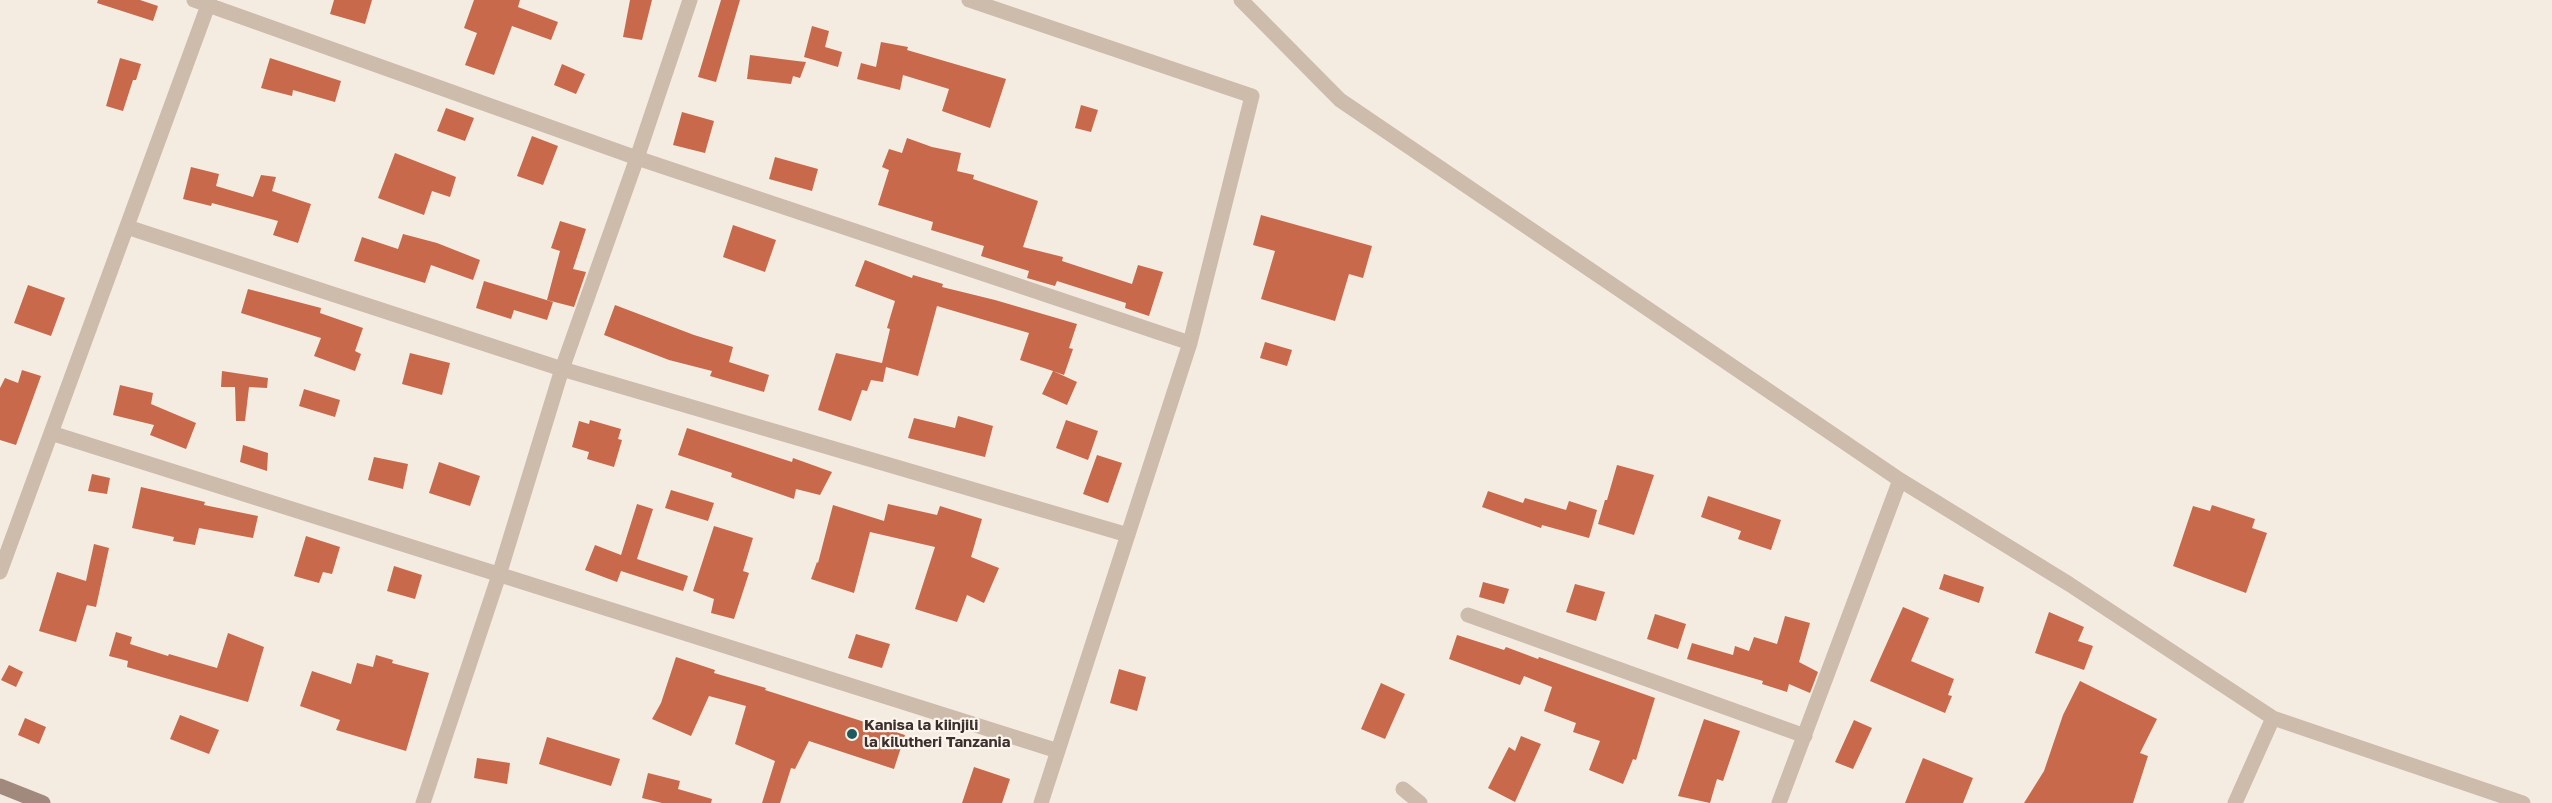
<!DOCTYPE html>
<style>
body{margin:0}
canvas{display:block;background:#f4ebe1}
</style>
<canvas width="2552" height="803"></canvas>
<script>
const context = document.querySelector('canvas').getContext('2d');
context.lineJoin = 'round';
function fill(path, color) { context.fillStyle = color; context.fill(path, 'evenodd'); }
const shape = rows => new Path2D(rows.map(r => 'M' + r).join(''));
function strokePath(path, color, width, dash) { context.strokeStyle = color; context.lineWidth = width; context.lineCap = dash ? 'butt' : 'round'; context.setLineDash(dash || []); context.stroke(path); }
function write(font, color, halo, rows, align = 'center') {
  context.font = font + ' "Golos Text",sans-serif'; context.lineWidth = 4.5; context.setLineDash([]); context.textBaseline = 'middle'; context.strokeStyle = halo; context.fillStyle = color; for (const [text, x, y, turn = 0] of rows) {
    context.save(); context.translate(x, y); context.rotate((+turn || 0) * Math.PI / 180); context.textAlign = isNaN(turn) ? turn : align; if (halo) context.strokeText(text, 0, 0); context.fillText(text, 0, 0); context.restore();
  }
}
fill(shape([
 [98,0,140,0,158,6,153,21,97,3],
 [334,0,372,0,365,24,330,14],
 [474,0,520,0,518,7,558,22,551,40,512,26,494,75,465,65,477,33,464,28],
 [630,0,652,0,642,40,623,37],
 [721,0,740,0,716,82,698,77],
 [812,26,829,31,825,47,842,52,838,67,804,57],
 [881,42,908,47,907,50,1006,79,990,128,942,111,949,89,903,75,900,90,857,79,861,63,876,67],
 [750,55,797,61,806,62,800,78,793,76,791,84,747,79],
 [120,58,141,64,136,80,133,80,123,111,106,106],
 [270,58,341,81,335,102,293,90,292,96,261,88],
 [562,64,585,74,576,94,554,85],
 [1081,105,1098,110,1091,132,1075,128],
 [446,108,474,118,465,141,437,131],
 [682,112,714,121,705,153,673,145],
 [532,136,558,146,543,185,517,176],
 [907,138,932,147,961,153,957,171,974,175,973,179,1038,201,1023,247,1063,257,1062,261,1132,284,1138,265,1163,272,1149,316,1125,308,1126,303,1057,281,1055,286,1027,278,1029,271,981,256,984,246,931,230,933,222,878,205,889,170,882,167,889,149,902,153],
 [395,153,456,177,450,197,432,191,424,215,378,198],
 [775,157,818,169,812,191,769,179],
 [191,167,219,174,216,186,253,197,261,175,276,177,272,191,311,204,298,243,273,235,278,221,212,203,211,206,183,199],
 [1261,215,1372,246,1363,278,1349,274,1335,321,1261,299,1275,251,1253,245],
 [560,221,586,229,573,269,586,272,574,307,547,300,560,251,551,248],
 [733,225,776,240,765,272,723,257],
 [403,234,437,243,480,260,473,280,431,265,425,283,354,261,362,237,398,249],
 [865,260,912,278,913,275,943,284,942,287,995,300,1077,324,1069,348,1073,349,1064,375,1053,371,1077,382,1067,405,1042,394,1053,371,1020,360,1029,333,937,306,918,376,886,367,883,382,871,380,867,391,862,390,851,421,818,410,836,353,882,363,890,329,887,328,895,301,855,286],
 [484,281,553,302,547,320,514,310,511,319,476,308],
 [28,285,65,298,51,336,14,323],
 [248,289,321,308,320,313,363,328,355,351,361,354,355,371,314,356,321,338,241,313],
 [615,305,694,335,733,347,729,362,769,375,764,392,710,376,712,371,669,360,604,335],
 [1265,342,1292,350,1287,366,1260,358],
 [410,353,450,363,442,395,402,384],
 [22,370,41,376,16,445,0,440,0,388,5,378,18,383],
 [222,371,268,378,267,388,249,387,245,421,236,421,235,387,221,387],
 [120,385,153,393,151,404,196,423,186,449,150,435,154,425,113,415],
 [304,389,340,400,335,417,299,406],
 [958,416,993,426,985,457,908,438,914,418,955,428],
 [590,420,621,429,618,439,622,440,614,467,587,459,589,452,572,447,579,421,589,424],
 [1066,420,1098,431,1088,460,1056,448],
 [687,428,792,462,793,458,832,472,820,495,796,489,794,499,731,477,732,473,678,455],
 [243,445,268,453,267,471,240,462],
 [1097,455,1122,463,1108,503,1083,494],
 [374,457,408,464,403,489,368,480],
 [439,462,480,476,470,506,429,493],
 [1617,465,1654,475,1634,535,1598,524,1605,500,1607,500],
 [92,474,110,478,107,494,88,491],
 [141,487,205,502,204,505,258,516,253,538,199,528,195,545,173,541,174,537,132,528],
 [671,490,714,503,708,521,665,508],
 [1488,491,1523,503,1525,498,1566,510,1569,501,1597,510,1589,538,1542,525,1541,528,1482,507],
 [1708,496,1781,520,1771,550,1738,539,1741,531,1701,517],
 [637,504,653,509,637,559,688,576,683,591,621,571,617,582,585,570,595,545,621,555],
 [888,504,937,515,940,506,982,519,971,557,999,568,984,603,967,595,957,622,915,609,935,547,870,532,854,593,811,579,817,562,818,563,833,505,884,521],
 [2212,505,2255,519,2252,528,2267,533,2246,593,2173,566,2193,506,2210,511],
 [714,526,753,538,743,571,749,573,734,619,711,613,714,599,693,591],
 [306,536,340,547,332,574,323,572,319,583,294,576],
 [94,544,109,548,96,607,87,605,76,642,39,631,57,572,86,581],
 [394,566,422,575,415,599,387,591],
 [1944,574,1984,587,1979,603,1939,589],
 [1483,582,1509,589,1504,604,1479,597],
 [1575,584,1605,592,1596,621,1566,612],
 [1903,607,1929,618,1911,661,1954,679,1948,695,1952,696,1945,713,1870,681],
 [2049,612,2084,627,2078,641,2093,646,2084,670,2035,653],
 [1655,614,1686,624,1678,649,1647,639],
 [1785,616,1810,623,1799,662,1818,672,1810,693,1789,684,1787,692,1762,684,1763,681,1687,659,1692,643,1733,655,1735,646,1749,651,1754,637,1777,644],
 [116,632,132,637,130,644,168,656,169,654,217,668,228,633,264,647,248,702,127,667,128,661,109,656],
 [856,634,890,644,882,668,848,658],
 [1457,635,1504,650,1506,647,1538,659,1539,657,1655,698,1636,760,1633,759,1623,784,1589,770,1600,741,1573,732,1576,723,1544,711,1552,687,1524,676,1520,685,1449,659],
 [376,655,393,660,392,663,429,673,406,751,336,730,340,720,300,706,312,671,351,684,357,663,373,667],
 [676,657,715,670,714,673,766,688,765,690,905,735,894,769,809,741,795,769,791,768,780,803,762,803,775,761,735,744,746,706,709,696,691,736,652,719,661,703],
 [9,665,23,672,16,687,1,680],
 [1119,669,1146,677,1137,711,1110,703],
 [2080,681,2157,719,2140,753,2148,756,2133,803,2024,803,2044,771,2063,715],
 [1381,683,1405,694,1385,739,1361,729],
 [180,715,219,730,209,754,170,739],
 [25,718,46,727,39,744,18,735],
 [1704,719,1740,731,1723,781,1717,779,1710,803,1678,796],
 [1854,720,1872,728,1853,769,1835,762],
 [1521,736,1541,744,1515,802,1488,788,1509,747,1515,751],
 [547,737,620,759,611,786,539,764],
 [477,758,510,763,507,784,474,778],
 [1923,758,1973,778,1963,803,1905,803],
 [974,767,1010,779,1002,803,962,803],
 [648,773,680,781,678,789,712,799,711,803,662,803,642,798]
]), '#c8694b');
strokePath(shape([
 [194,0,637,158,1190,343],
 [969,0,1252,96,1190,343,1041,803],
 [1241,0,1340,100,1900,480,2069,584,2273,718,2523,803],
 [127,227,562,369,1128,535],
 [51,433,1058,751],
 [0,572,210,0],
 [1468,615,1805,736],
 [1403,789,1420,803],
 [423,803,499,575,562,369,637,158,690,0],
 [1779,803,1900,480],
 [2235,803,2273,718]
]), '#cdbbac', 15);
strokePath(shape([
 [0,786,43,803]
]), '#a18a7d', 15);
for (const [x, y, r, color] of [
 [852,734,6,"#1f5a5e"]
]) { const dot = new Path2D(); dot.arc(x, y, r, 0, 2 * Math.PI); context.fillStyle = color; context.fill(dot); strokePath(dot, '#fbf5ee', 2); }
write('bold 15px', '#3b302b', '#fbf5ee', [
 ["Kanisa la kiinjili",864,725],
 ["la kilutheri Tanzania",864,742]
], 'left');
</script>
